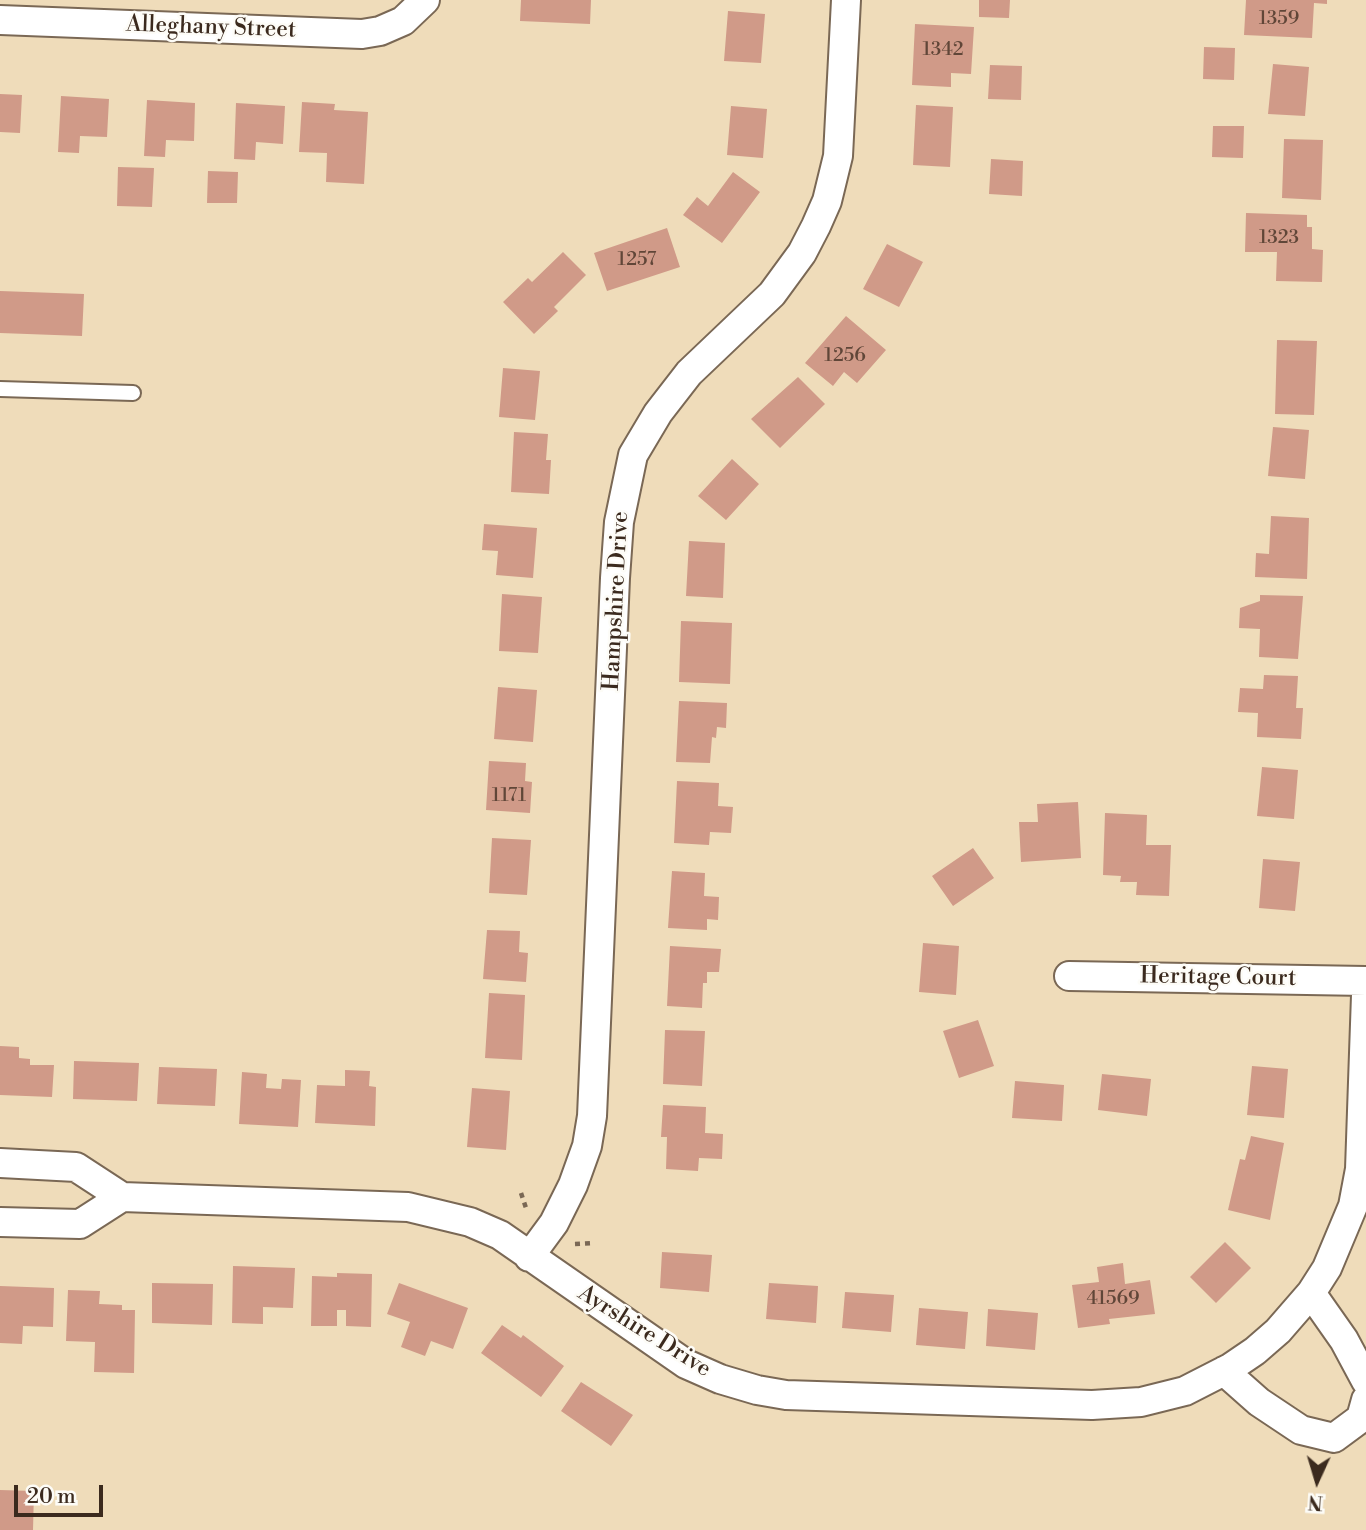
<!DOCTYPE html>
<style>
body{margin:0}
#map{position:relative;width:1366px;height:1530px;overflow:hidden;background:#efdcba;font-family:"Libre Bodoni",serif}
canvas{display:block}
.north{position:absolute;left:1282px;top:1446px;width:70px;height:70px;-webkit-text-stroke:5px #fdfcf7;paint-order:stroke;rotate:184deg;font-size:19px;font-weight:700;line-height:28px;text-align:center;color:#3b2a1e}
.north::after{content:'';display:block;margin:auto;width:24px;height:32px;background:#3b2a1e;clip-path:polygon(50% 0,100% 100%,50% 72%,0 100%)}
.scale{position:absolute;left:14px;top:1485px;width:89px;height:32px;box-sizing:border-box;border:4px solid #3b2a1e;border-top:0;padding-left:9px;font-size:21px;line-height:24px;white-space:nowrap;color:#3b2a1e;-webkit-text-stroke:5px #fdfcf7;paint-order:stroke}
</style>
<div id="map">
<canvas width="1366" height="1530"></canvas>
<div class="north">N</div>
<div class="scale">20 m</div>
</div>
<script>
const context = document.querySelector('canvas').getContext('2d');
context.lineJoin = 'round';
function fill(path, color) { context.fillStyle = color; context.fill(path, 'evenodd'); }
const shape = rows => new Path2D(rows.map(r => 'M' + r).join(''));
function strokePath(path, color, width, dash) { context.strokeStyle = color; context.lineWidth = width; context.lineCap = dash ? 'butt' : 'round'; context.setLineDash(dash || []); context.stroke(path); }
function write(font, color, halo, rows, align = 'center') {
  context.font = font + ' "Libre Bodoni",serif'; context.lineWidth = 5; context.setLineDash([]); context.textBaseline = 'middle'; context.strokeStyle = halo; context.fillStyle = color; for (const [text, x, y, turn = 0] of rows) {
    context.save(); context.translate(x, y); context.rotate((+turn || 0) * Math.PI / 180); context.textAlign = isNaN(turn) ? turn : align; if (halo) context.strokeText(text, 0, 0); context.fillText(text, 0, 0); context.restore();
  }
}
fill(shape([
 [521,0,591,0,590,24,520,21],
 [979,0,1010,0,1009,18,979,17],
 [1246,0,1327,0,1327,4,1314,3,1312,38,1244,35],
 [728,11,765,14,761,63,724,61],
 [915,24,974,27,971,74,951,73,951,87,912,85],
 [1204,47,1235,48,1234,80,1203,79],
 [1273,64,1309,67,1305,116,1268,114],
 [990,65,1022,66,1021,100,988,99],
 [0,94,22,95,20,133,0,132],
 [61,96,109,99,107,137,80,136,79,153,58,152],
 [147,100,195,103,194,141,166,140,165,157,144,156],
 [302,102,335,104,334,110,368,112,364,184,326,182,327,153,299,152],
 [236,103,285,106,283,144,256,142,255,160,234,159],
 [916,105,953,107,950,167,913,165],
 [731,106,767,109,763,158,727,155],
 [1213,126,1244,126,1243,158,1212,157],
 [1284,139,1323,140,1321,200,1282,198],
 [991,159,1023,161,1022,196,989,194],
 [118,167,154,168,152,207,117,206],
 [208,171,238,172,237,203,207,203],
 [733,172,760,192,722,243,683,215,697,197,708,206],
 [1246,213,1307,215,1307,227,1312,227,1312,249,1323,250,1322,282,1276,281,1277,252,1245,252],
 [667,228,680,267,607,291,594,253],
 [887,244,923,262,899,307,863,289],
 [563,252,586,275,554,307,558,311,534,334,503,302,528,278,532,282],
 [0,291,84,294,82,336,0,333],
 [846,316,886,350,857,383,844,372,833,386,805,363],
 [1277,340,1317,341,1314,415,1275,414],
 [503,368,540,371,535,420,499,417],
 [798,377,825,404,780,448,751,419],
 [1273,427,1309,430,1305,479,1268,476],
 [514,432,548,434,546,460,551,460,549,494,511,492],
 [732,459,759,484,726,520,698,496],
 [1271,516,1309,518,1307,579,1255,577,1256,553,1269,554],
 [484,524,537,528,533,578,496,575,498,551,482,550],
 [689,541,725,543,723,598,686,596],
 [502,594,542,597,538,653,499,651],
 [1260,595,1303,596,1298,659,1259,657,1260,629,1239,628,1240,608,1260,601],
 [681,621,732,623,730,684,679,682],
 [1264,675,1298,676,1296,708,1303,708,1301,739,1257,737,1258,713,1238,712,1240,688,1263,689],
 [498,687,537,690,533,742,494,739],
 [679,701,727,703,726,728,717,727,716,738,712,737,710,763,676,762],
 [489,761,526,763,525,781,532,782,530,813,486,810],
 [1262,767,1298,770,1294,819,1257,816],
 [677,781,719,783,718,806,733,807,731,833,710,832,709,845,674,843],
 [1078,802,1081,858,1021,862,1019,822,1038,822,1037,804],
 [1105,813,1147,815,1146,845,1171,845,1169,896,1136,895,1137,882,1120,882,1121,876,1103,875],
 [492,838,531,840,527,895,489,893],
 [973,848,994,878,953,906,932,876],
 [1263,859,1300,862,1295,911,1259,908],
 [672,871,705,873,704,896,719,897,718,920,707,919,707,930,668,928],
 [487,930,520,931,519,952,528,953,526,982,483,979],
 [923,943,959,946,956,995,919,992],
 [670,946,721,949,719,972,707,972,707,983,703,983,702,1008,667,1006],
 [489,993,525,995,522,1060,485,1058],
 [978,1020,994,1066,959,1078,943,1031],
 [665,1030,705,1031,702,1086,663,1084],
 [0,1046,19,1047,19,1058,30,1059,30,1065,54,1065,52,1097,0,1095],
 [74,1061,139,1063,137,1101,73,1099],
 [1252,1066,1288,1069,1284,1118,1247,1115],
 [159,1067,217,1069,215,1106,157,1104],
 [345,1070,370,1071,369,1086,376,1087,375,1126,315,1123,317,1085,345,1086],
 [242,1072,267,1074,266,1088,281,1089,282,1079,301,1080,298,1127,239,1124],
 [1102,1074,1151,1079,1147,1116,1098,1110],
 [1015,1081,1064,1085,1062,1121,1012,1118],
 [472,1088,510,1091,506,1150,467,1147],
 [663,1105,706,1107,705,1133,723,1134,722,1159,699,1158,698,1171,666,1169,667,1137,661,1137],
 [1251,1136,1284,1143,1270,1220,1228,1210,1240,1159,1245,1160],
 [1225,1242,1251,1268,1216,1303,1190,1277],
 [662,1252,712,1255,709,1292,660,1288],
 [1123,1263,1125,1284,1150,1280,1155,1314,1109,1319,1110,1324,1078,1328,1072,1285,1099,1282,1097,1267],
 [233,1266,295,1268,293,1308,263,1307,263,1324,232,1323],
 [337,1273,372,1274,371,1327,346,1326,346,1310,337,1310,337,1326,311,1326,312,1276,337,1277],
 [152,1283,213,1284,212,1325,152,1323],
 [399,1283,468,1308,453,1349,431,1341,425,1356,401,1347,410,1322,387,1314],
 [769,1283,818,1286,816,1323,766,1319],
 [0,1286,54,1288,53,1327,23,1326,22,1344,0,1343],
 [68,1290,100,1291,99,1304,122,1305,122,1310,135,1310,134,1373,94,1372,95,1342,66,1341],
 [845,1292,894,1295,891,1332,842,1328],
 [919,1308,968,1312,965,1349,916,1345],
 [988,1309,1038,1313,1035,1350,986,1346],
 [502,1325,521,1338,523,1335,564,1366,541,1397,481,1353],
 [581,1382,633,1415,611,1446,561,1411],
 [0,1490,34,1491,33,1530,0,1530]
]), '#d09a88');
const service = shape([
 [0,389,133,393]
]);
const minor = shape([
 [0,20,362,34,380,31,403,21,425,0],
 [1069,976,1366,981],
 [0,1163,76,1167,122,1197,408,1207,470,1222,500,1235,686,1364,720,1379,757,1390,786,1395,1092,1405,1141,1402,1185,1391,1230,1368,1255,1351,1278,1331,1311,1293,1327,1268,1353,1206,1360,1169,1366,995],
 [0,1222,80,1224,122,1197],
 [529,1257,554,1223,573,1185,587,1146,592,1116,615,578,619,522,633,455,658,413,689,373,772,294,802,253,816,226,827,201,838,156,846,0],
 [1311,1293,1344,1340,1366,1381],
 [1224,1371,1259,1402,1301,1430,1334,1438,1361,1418,1366,1400]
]);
strokePath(service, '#7a6855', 18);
strokePath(minor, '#7a6855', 32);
strokePath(shape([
 [521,1193,526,1208],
 [575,1244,593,1243]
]), '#7a6855', 4.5, [5, 5]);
strokePath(service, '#fff', 14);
strokePath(minor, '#fff', 28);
write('19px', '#604638', null, [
 ["1359",1279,19],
 ["1342",943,50],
 ["1323",1279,238],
 ["1257",637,260],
 ["1256",845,356],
 ["1171",509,796],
 ["41569",1113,1299]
]);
write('23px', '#3b2a1e', '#fdfcf7', [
 ["Alleghany Street",211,28,2],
 ["Hampshire Drive",617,601,-87],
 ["Heritage Court",1218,978,1],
 ["Ayrshire Drive",644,1332,32]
]);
</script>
